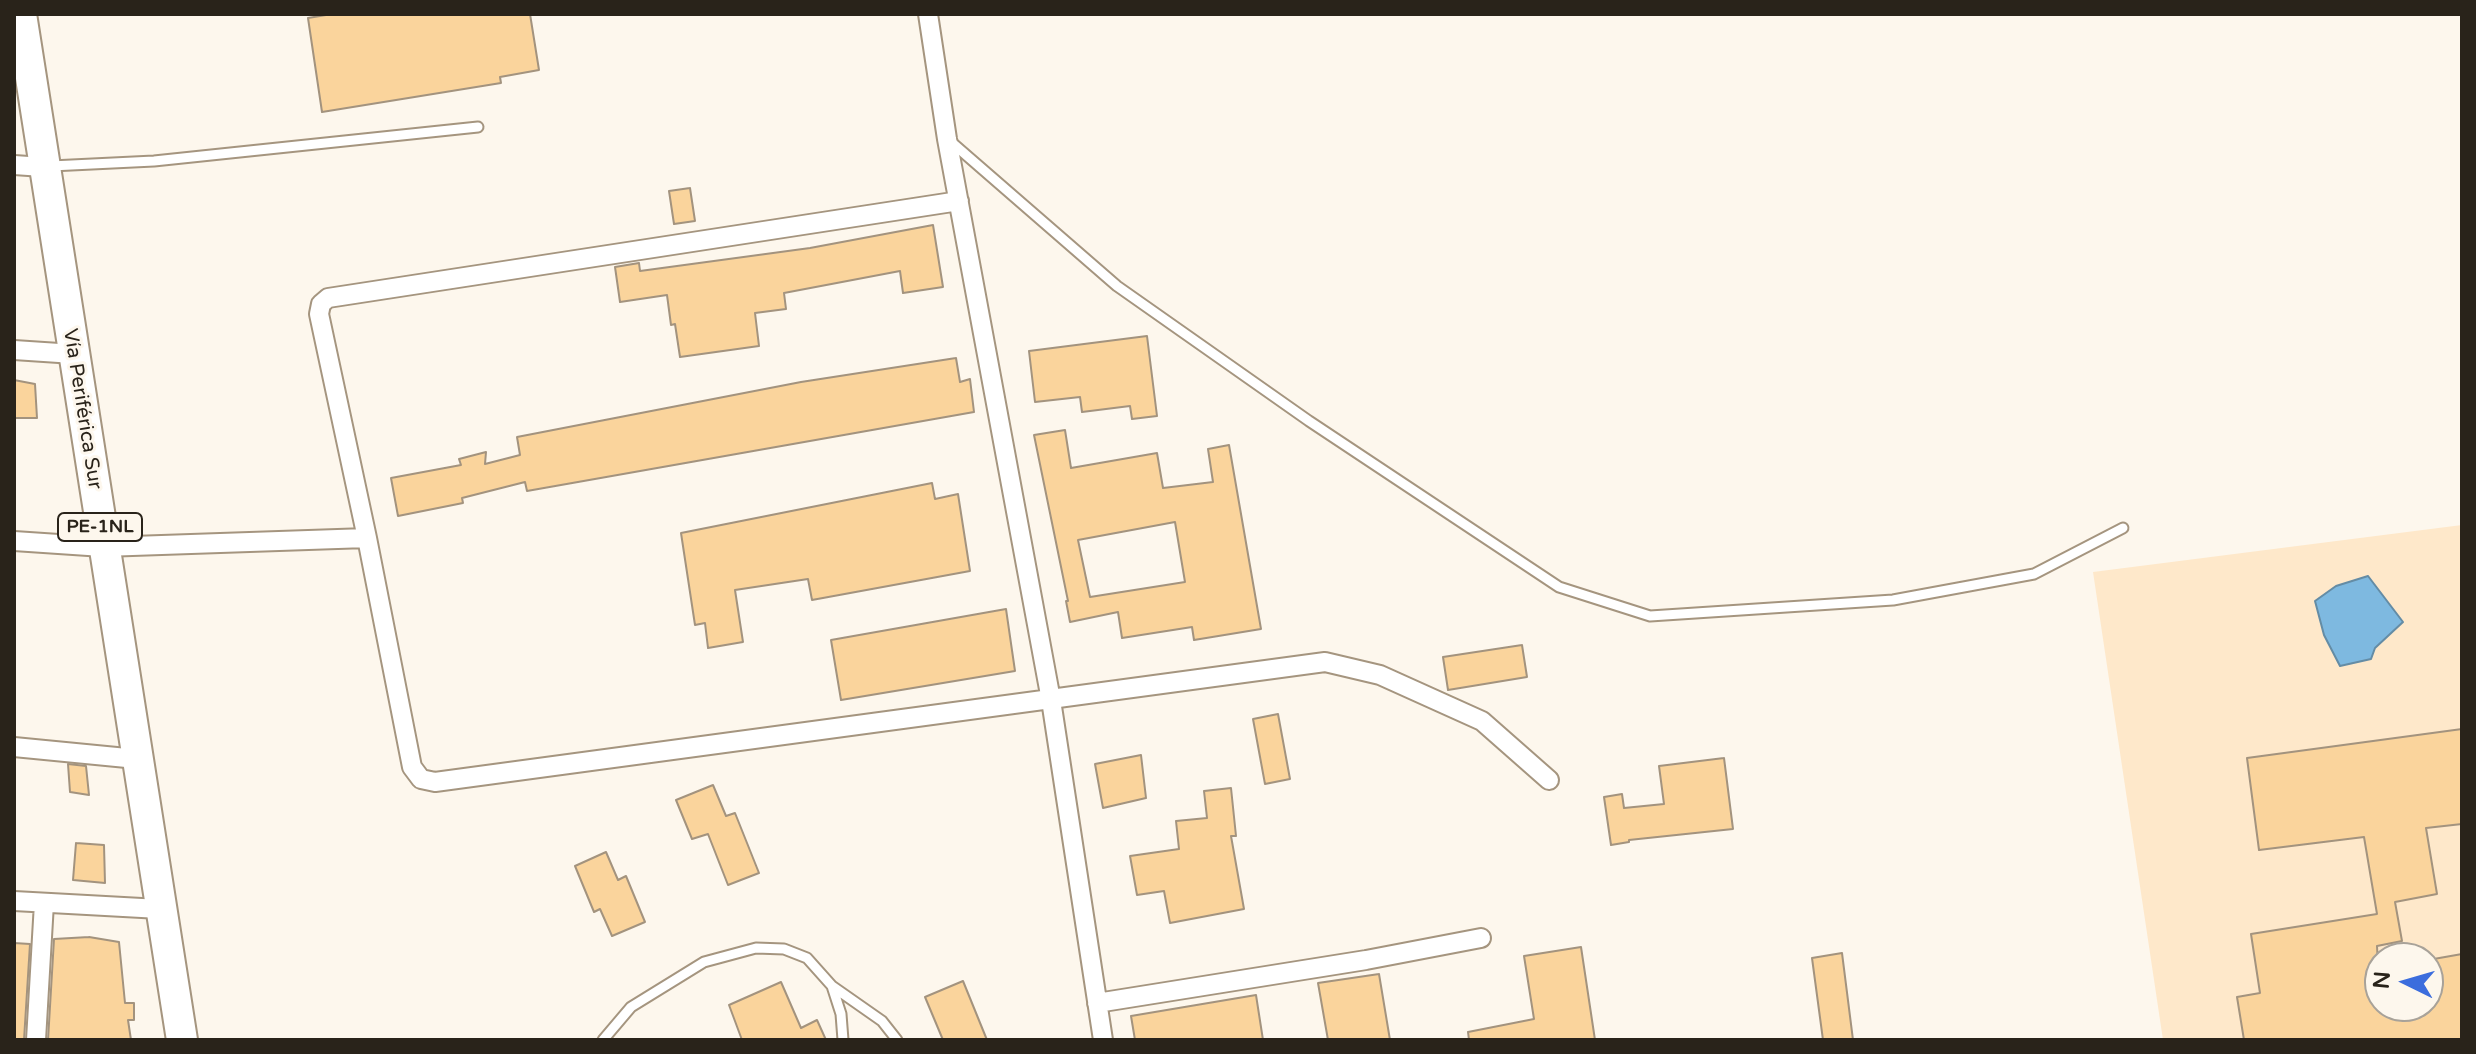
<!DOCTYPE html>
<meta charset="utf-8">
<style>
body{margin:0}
#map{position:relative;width:2476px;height:1054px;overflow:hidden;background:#fdf7ed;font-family:"Varela Round",sans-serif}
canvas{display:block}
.frame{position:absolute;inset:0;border:16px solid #29231a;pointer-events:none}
.north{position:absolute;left:2364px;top:942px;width:80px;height:80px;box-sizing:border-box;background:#fdf7ed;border:2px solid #a8a299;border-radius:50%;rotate:275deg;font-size:22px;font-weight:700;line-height:32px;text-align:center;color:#29231a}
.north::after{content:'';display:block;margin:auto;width:28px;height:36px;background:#3c6ddd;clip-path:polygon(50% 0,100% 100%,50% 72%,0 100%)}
</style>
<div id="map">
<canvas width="2476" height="1054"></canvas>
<div class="frame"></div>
<div class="north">N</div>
</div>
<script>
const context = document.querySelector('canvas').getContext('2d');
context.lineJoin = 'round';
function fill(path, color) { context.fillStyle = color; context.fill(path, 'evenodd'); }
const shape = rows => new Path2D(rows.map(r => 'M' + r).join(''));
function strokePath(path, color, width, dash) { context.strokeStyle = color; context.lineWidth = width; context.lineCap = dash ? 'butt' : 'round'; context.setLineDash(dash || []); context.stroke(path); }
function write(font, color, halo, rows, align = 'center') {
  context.font = font + ' "Varela Round",sans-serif'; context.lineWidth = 6; context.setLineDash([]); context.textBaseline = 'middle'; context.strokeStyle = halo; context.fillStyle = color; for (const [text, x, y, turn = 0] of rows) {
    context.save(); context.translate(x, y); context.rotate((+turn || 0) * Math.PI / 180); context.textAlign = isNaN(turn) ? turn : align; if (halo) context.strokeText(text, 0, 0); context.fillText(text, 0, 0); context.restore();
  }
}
fill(shape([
 [2462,525,2462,1040,2163,1040,2093,572],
 [2380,958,2428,958,2428,1006,2380,1006]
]), '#fee8ca');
const water = shape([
 [2368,576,2403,622,2375,648,2371,659,2340,666,2324,635,2315,601,2336,586,2368,576]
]);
fill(water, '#7eb9e0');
strokePath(water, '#648ca5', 2);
const building = shape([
 [332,14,530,14,539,70,500,77,501,83,322,112,308,18,332,14],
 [690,188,695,221,674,224,669,191,690,188],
 [933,225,943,287,903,293,900,271,784,293,786,309,755,313,759,346,680,357,675,324,671,325,667,295,620,302,615,267,639,263,640,271,810,248,933,225],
 [1147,336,1157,416,1132,419,1130,406,1082,412,1080,397,1035,402,1029,351,1147,336],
 [956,358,960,382,970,379,974,412,527,491,525,482,462,498,463,503,398,516,391,478,461,465,459,459,486,452,485,464,520,455,517,437,801,382,956,358],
 [14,380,35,384,37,418,14,418,14,380],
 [1065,430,1071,468,1157,453,1163,488,1213,482,1208,449,1229,445,1261,629,1194,640,1192,627,1122,638,1118,612,1070,622,1066,601,1068,601,1034,435,1065,430],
 [1175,522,1185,582,1090,597,1078,540,1175,522],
 [932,483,935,499,958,494,970,571,812,600,808,579,735,590,743,642,708,648,705,623,695,625,681,533,932,483],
 [1006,609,1015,671,841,700,831,640,1006,609],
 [1522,645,1527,677,1448,690,1443,657,1522,645],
 [1278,714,1290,779,1265,784,1253,719,1278,714],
 [2462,729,2462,824,2426,828,2437,894,2395,902,2402,941,2377,946,2380,1006,2428,1006,2428,960,2462,954,2462,1040,2244,1040,2237,997,2260,993,2251,934,2377,914,2364,837,2259,850,2247,758,2462,729],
 [1141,755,1146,798,1103,808,1095,764,1141,755],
 [1724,758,1733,829,1629,840,1629,842,1611,845,1604,797,1622,794,1624,808,1664,804,1659,766,1724,758],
 [68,764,86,766,89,795,70,792,68,764],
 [713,785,726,816,735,813,759,873,728,885,708,834,692,839,676,800,713,785],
 [1231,788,1236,836,1231,836,1244,909,1170,923,1164,891,1137,895,1130,856,1179,849,1176,821,1207,818,1204,791,1231,788],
 [76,843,104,845,105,883,73,880,76,843],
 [606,852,618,880,626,876,645,922,612,936,600,909,594,912,575,866,606,852],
 [89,937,119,942,125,1003,134,1003,134,1020,128,1020,131,1040,48,1040,54,939,89,937],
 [14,943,30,944,24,1040,14,1040,14,943],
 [1581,947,1595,1040,1469,1040,1468,1032,1534,1019,1524,956,1581,947],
 [1842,953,1853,1040,1823,1040,1812,958,1842,953],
 [1379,974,1390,1040,1328,1040,1318,983,1379,974],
 [963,981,987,1040,943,1040,925,997,963,981],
 [781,982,801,1028,817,1020,826,1040,742,1040,729,1005,781,982],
 [1256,995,1263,1040,1135,1040,1131,1016,1256,995]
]);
fill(building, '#fad49c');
strokePath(building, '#a3937e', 2);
const service = shape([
 [950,141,1117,286,1309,421,1559,587,1650,616,1893,600,2034,574,2123,528],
 [51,166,154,161,478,127],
 [832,986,882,1021,897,1040],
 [603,1040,631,1007,704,962,756,948,784,949,807,958,832,986,841,1014,843,1040]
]);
const minor = shape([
 [928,14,947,139,1051,700,1103,1040],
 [14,165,43,167],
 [959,201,328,298,321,304,319,314,367,538,412,767,421,779,435,782,1325,662,1380,675,1482,721,1549,780],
 [14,350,74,354],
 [14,541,103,547,367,538],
 [14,747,137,759],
 [14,901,160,909],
 [1097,1003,1366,960,1481,938],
 [36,1040,44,903]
]);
const trunk = shape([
 [21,14,182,1040]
]);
strokePath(service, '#a5957f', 13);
strokePath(minor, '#a5957f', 22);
strokePath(trunk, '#a5957f', 34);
strokePath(service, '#fff', 9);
strokePath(minor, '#fff', 18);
strokePath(trunk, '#fff', 30);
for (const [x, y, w] of [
 [100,527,84]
]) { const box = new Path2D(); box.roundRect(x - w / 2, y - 14, w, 28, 6); context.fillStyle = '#fdf7ed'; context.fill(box); strokePath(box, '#29231a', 2); }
write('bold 18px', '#29231a', null, [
 ["PE-1NL",100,527]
]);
write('20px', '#29231a', '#fdf7ed', [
 ["Vía Periférica Sur",82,409,81]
]);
</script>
